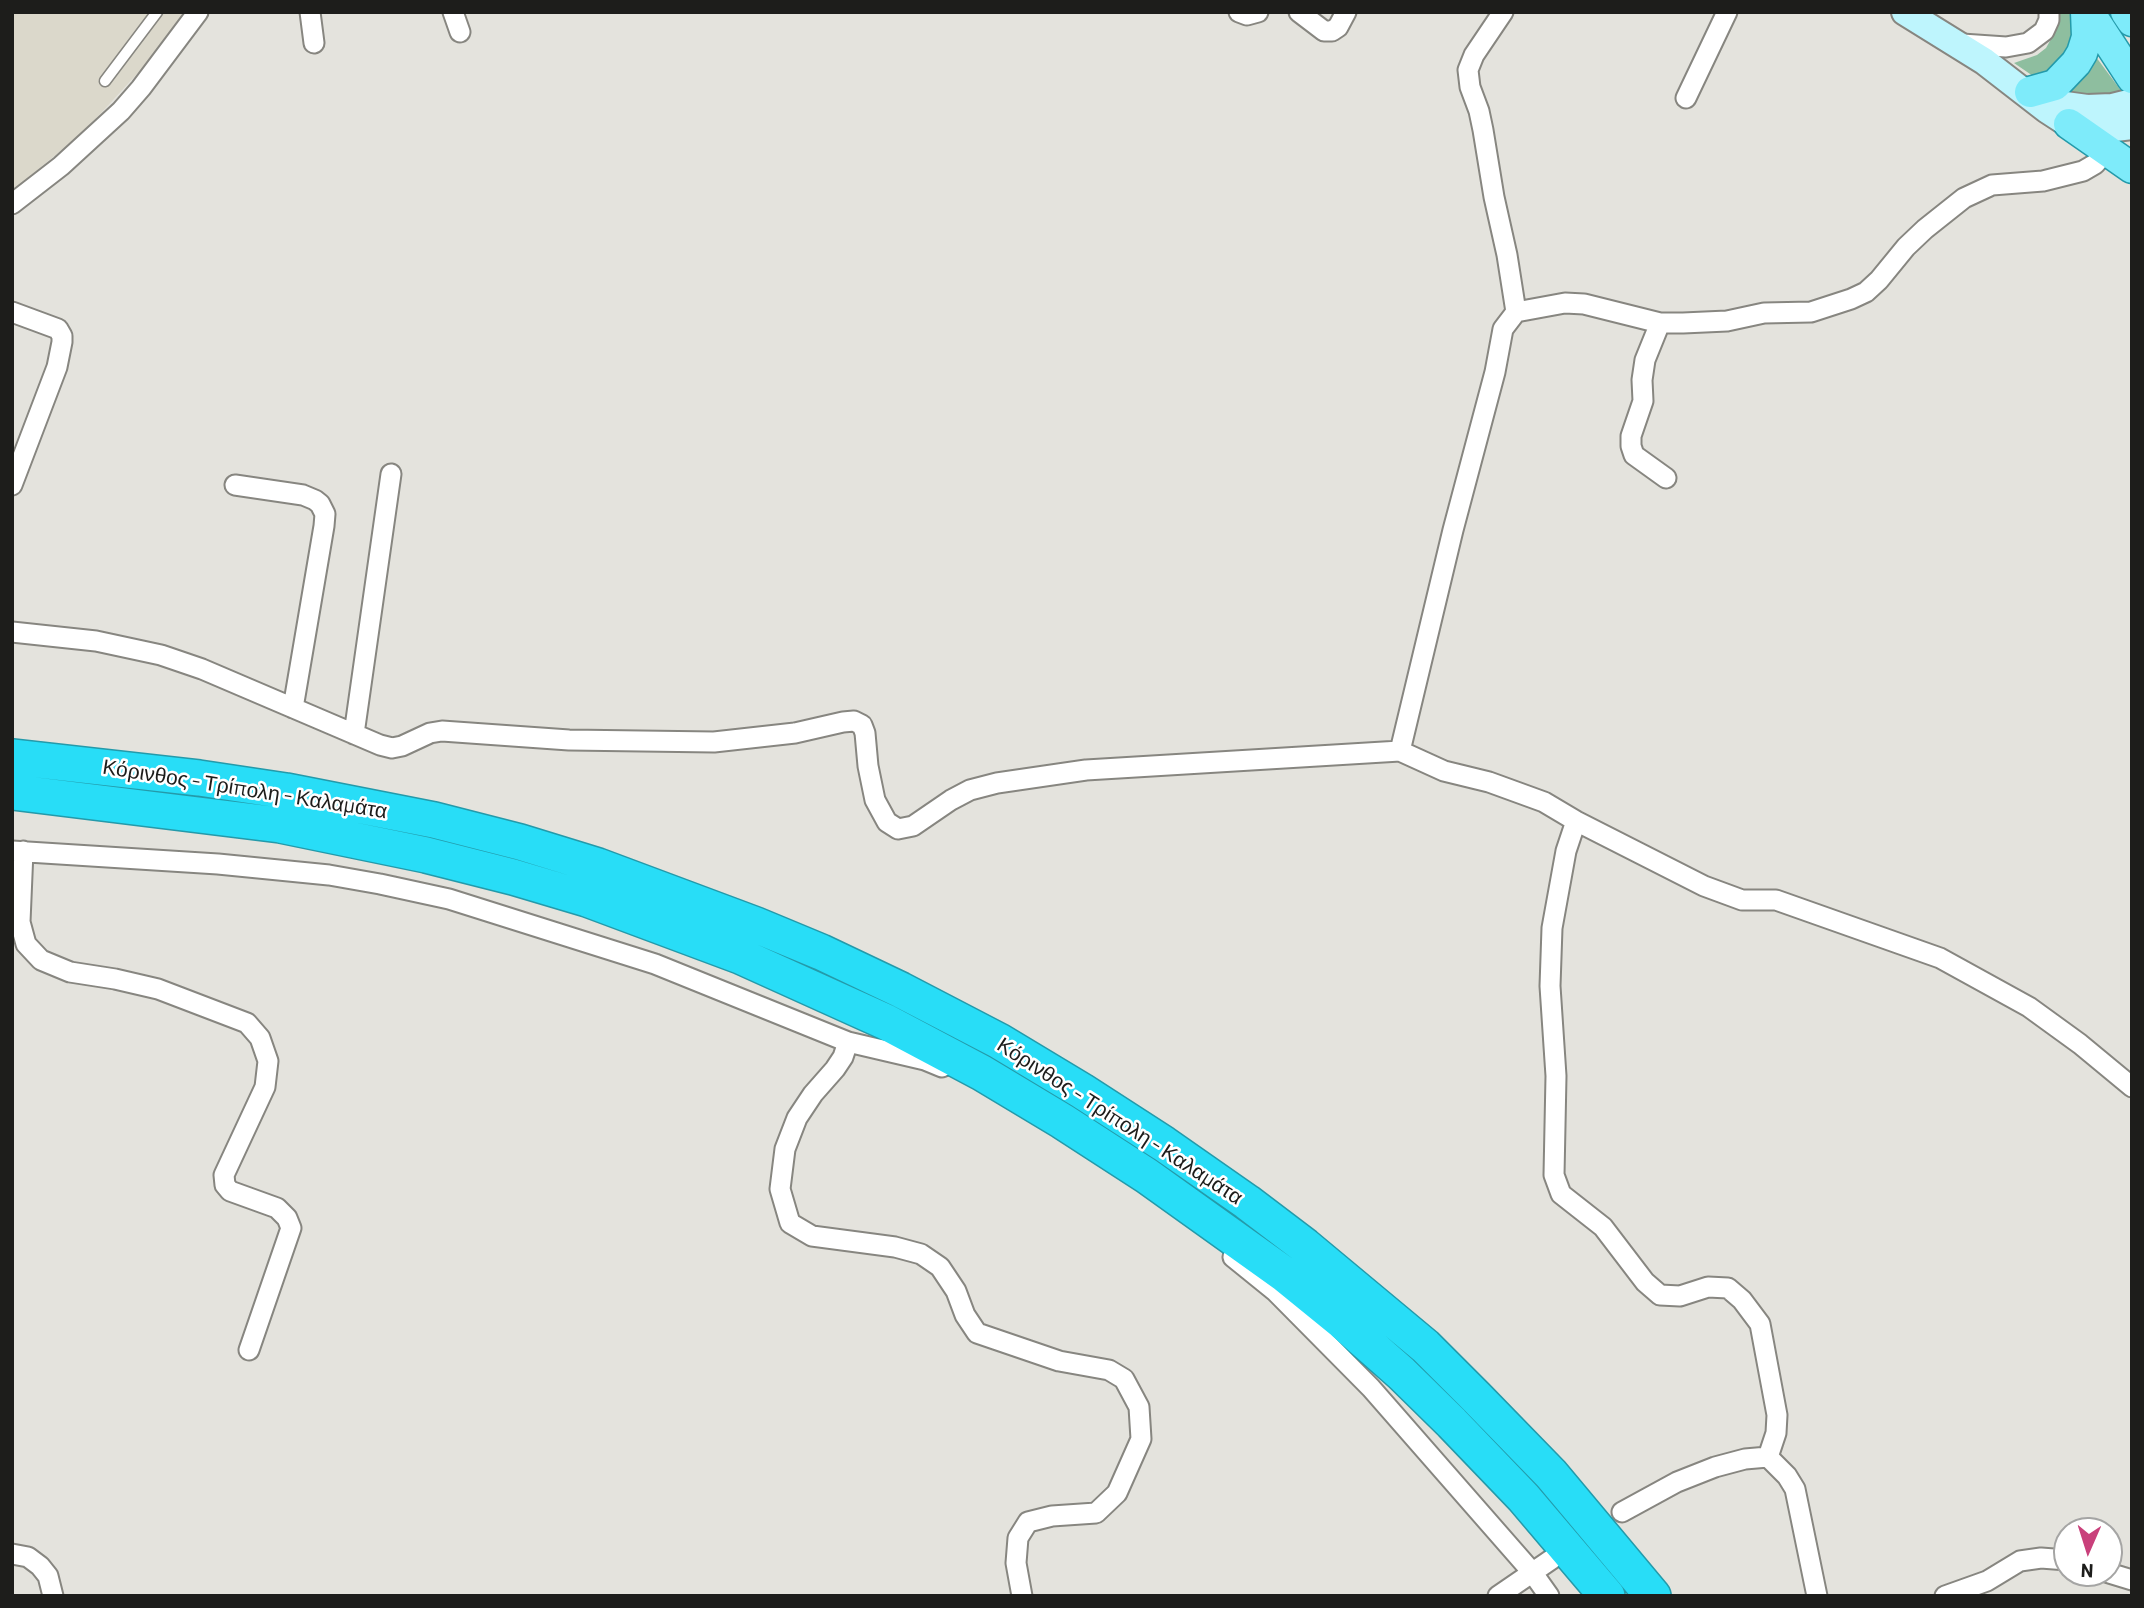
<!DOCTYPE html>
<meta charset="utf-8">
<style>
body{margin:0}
#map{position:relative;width:2144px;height:1608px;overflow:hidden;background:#e4e3dd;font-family:Barlow,sans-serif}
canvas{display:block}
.frame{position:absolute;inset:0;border:14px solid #1d1d1b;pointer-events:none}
.north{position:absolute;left:2053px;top:1517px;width:70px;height:70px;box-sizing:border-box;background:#fff;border:2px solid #a5a5a4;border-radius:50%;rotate:183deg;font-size:19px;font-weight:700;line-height:28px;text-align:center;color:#1d1d1b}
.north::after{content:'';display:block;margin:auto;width:24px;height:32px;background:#c9407b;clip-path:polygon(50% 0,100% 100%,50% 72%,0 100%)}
</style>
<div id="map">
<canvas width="2144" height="1608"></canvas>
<div class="frame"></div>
<div class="north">N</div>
</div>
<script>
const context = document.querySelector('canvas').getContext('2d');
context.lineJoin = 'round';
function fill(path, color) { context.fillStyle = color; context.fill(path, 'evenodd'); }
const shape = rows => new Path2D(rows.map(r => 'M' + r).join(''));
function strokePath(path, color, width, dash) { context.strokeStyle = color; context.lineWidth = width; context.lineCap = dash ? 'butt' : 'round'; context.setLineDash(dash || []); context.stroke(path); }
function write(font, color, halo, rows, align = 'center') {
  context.font = font + ' Barlow,sans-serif'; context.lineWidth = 5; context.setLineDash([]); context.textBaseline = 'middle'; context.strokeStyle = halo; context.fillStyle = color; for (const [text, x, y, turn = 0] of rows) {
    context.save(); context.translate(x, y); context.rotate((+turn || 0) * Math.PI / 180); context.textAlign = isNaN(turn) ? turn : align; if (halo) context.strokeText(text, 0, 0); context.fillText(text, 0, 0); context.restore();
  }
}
fill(shape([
 [12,12,188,12,157,52,102,112,81,134,12,191]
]), '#dbd8cb');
fill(shape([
 [2057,12,2069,12,2079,28,2057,73,2033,76,2014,63,2037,55,2046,48,2056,30],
 [2093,53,2125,96,2066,95,2089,65]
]), '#8ebe9f');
const service = shape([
 [105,81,157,12]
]);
const minor = shape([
 [310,12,314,43],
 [453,12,460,32],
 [1239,12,1247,15,1258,12],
 [1299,12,1324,31,1332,31,1338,27,1346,12],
 [1962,44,2006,47,2028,43,2044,31,2049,20,2049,12],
 [1686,98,1727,12],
 [12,204,61,166,121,111,141,88,198,12],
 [12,312,58,329,62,336,62,342,57,367,12,485],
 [1516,312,1565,303,1584,304,1660,323,1683,323,1727,321,1764,313,1811,312,1851,299,1866,292,1879,280,1906,247,1925,229,1964,198,1992,185,2043,181,2083,171,2095,164,2107,150],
 [1660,323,1645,360,1642,380,1643,401,1631,436,1631,446,1634,455,1666,478],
 [235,485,303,495,315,500,320,504,325,514,324,526,293,708],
 [12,632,96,641,161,655,202,669,380,745,392,748,402,746,430,733,442,731,569,740,714,742,795,733,843,722,854,721,862,725,865,733,868,766,875,800,887,822,898,829,913,826,951,800,970,790,997,783,1086,770,1400,751,1444,771,1489,782,1544,802,1576,821,1704,886,1742,900,1776,900,1940,958,2029,1007,2080,1044,2132,1087],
 [354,734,391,474],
 [1400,751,1453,530,1495,372,1503,329,1516,312,1507,255,1494,197,1483,130,1479,111,1470,87,1468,70,1474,55,1503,12],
 [1576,821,1566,851,1552,928,1550,986,1556,1076,1554,1175,1561,1194,1603,1227,1645,1282,1660,1295,1680,1296,1708,1287,1728,1288,1742,1300,1760,1324,1777,1415,1776,1433,1768,1457],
 [12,851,218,864,329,875,380,884,449,899,655,964,848,1042,925,1060,942,1067],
 [23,851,20,922,26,944,41,960,70,972,115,979,158,989,247,1023,260,1038,268,1061,265,1087,224,1175,225,1185,230,1191,277,1208,287,1218,291,1228,249,1350],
 [848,1042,843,1057,835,1069,813,1094,797,1118,785,1149,780,1189,790,1223,812,1236,895,1247,921,1254,940,1267,956,1291,965,1315,977,1333,1059,1361,1109,1370,1124,1379,1139,1407,1141,1439,1117,1493,1096,1513,1052,1516,1028,1522,1018,1538,1016,1563,1022,1596],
 [1233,1257,1275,1291,1371,1388,1532,1572,1549,1596],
 [1622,1512,1677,1482,1715,1467,1745,1459,1768,1457,1787,1476,1795,1489,1817,1596],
 [12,1554,28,1557,40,1566,48,1576,53,1596],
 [2109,1573,2132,1580],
 [1498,1596,1552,1559],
 [1945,1596,1987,1581,2020,1561,2041,1558,2067,1560]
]);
const secondary = shape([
 [1905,12,1984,61,2046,109,2069,124,2098,130,2132,126],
 [2040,97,2065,105,2087,108,2112,107,2132,102]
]);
const primary = shape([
 [2089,12,2132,78],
 [2126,12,2132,21],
 [2030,92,2055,85,2076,63,2082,53,2087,37,2086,12],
 [2069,124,2132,168]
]);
const motorway = shape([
 [12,757,199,778,286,791,434,820,520,842,598,866,756,925,821,952,901,990,999,1041,1082,1091,1164,1144,1247,1202,1305,1246,1425,1346,1476,1397,1551,1474,1653,1596],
 [12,792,280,825,426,855,513,877,587,899,740,956,886,1022,982,1073,1062,1121,1147,1176,1284,1274,1343,1322,1401,1373,1452,1423,1523,1497,1607,1596]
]);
strokePath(service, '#878680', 13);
strokePath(minor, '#878680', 23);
strokePath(secondary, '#878680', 30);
strokePath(primary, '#249aaa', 33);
strokePath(motorway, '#249aaa', 38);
strokePath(service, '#fff', 10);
strokePath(minor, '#fff', 19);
strokePath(secondary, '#bef5fd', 26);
strokePath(primary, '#7eebfa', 30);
strokePath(motorway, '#28ddf7', 35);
write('21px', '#1d1d1b', '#fff', [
 ["Κόρινθος - Τρίπολη - Καλαμάτα",245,789,9],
 ["Κόρινθος - Τρίπολη - Καλαμάτα",1120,1121,33]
]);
</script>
